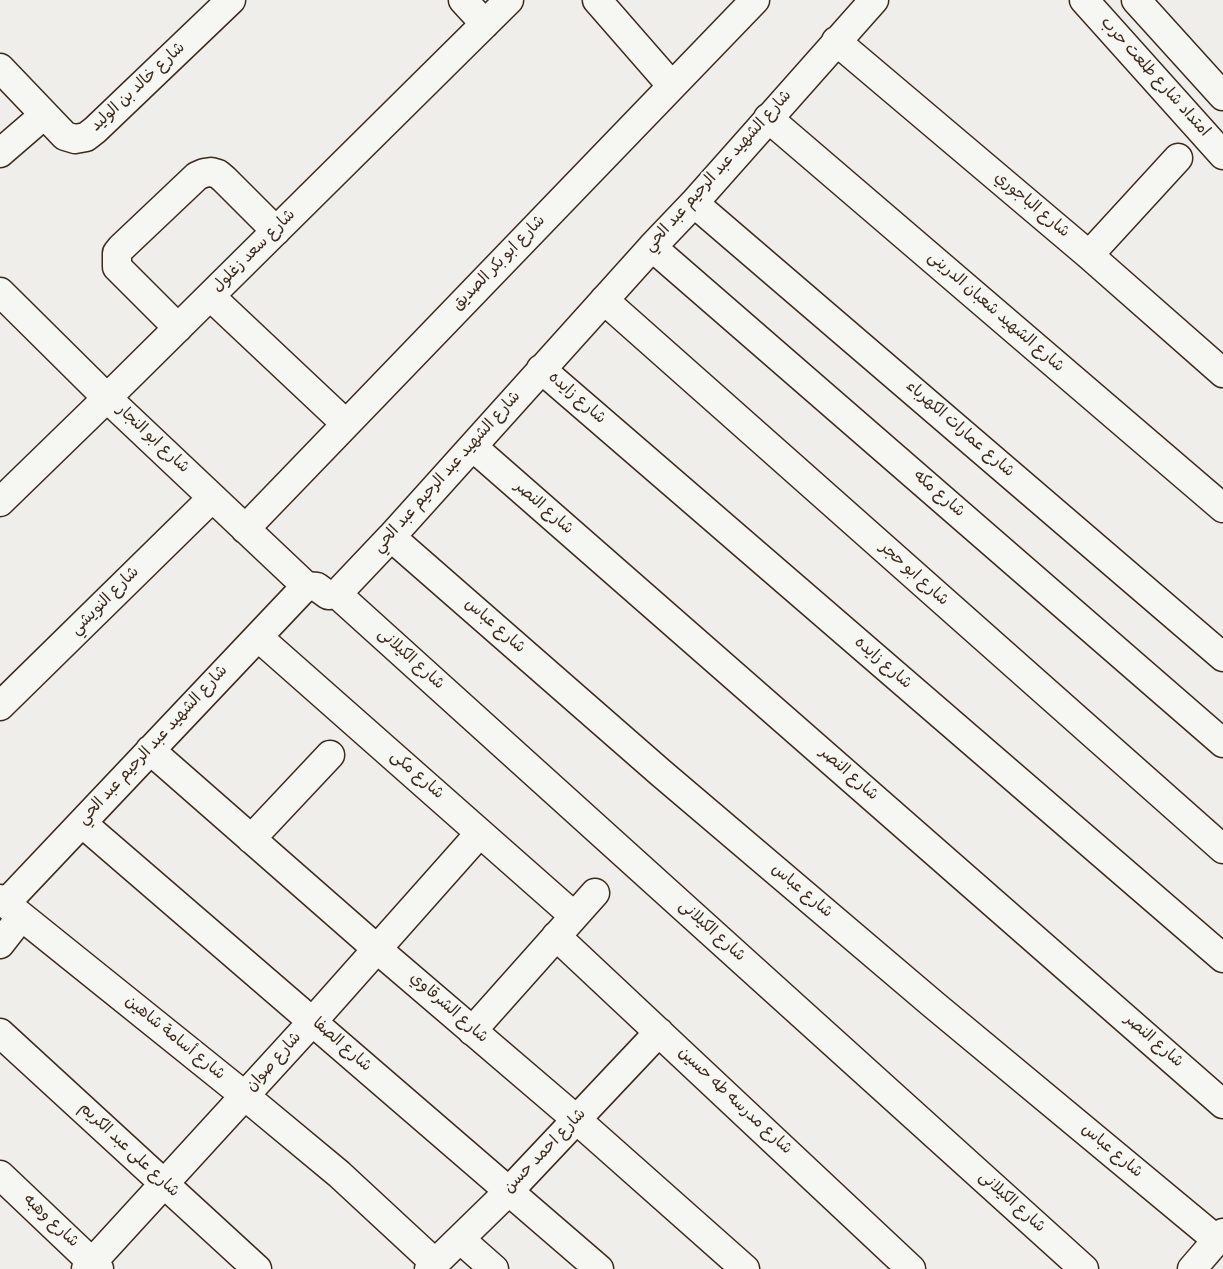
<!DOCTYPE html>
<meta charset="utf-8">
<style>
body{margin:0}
canvas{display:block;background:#efeeea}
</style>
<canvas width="1223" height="1269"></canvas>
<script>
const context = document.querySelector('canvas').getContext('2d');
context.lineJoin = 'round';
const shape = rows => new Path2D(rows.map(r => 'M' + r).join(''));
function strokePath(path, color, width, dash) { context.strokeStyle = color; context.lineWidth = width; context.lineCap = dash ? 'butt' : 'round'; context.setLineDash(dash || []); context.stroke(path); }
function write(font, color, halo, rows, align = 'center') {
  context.font = font + ' "Gochi Hand","Playpen Sans Arabic",sans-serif'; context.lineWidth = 5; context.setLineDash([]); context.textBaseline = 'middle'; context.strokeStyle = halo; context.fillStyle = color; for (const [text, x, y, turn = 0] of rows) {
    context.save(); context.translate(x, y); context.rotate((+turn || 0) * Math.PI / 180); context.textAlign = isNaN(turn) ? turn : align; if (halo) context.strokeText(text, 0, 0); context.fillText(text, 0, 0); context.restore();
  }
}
const minor = shape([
 [463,0,485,24],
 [597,0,672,86],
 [836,41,1089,255,1223,373],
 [0,68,65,136,75,139,86,137,95,130,231,0],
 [768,118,1223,508],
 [0,153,44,115],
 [694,203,1223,657],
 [652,247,1223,743],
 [1089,255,1178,158],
 [0,292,107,398,306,586],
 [210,296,346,424],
 [604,300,1223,849],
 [178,328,117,267,117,253,121,248,197,176,204,173,211,172,218,174,224,179,276,231],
 [541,369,1223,958],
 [473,447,1223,1104],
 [0,502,107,398,509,0],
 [245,529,755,0],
 [391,537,661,773,934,1005,1217,1240],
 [337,594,1084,1269],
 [258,637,574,916],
 [0,706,212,498],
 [150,750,377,949,577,1120,745,1269],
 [82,823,599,1269],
 [251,839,330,755],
 [0,899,245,1096,339,1174,435,1263],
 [5,904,306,586,317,587,328,595,337,594,391,537,652,247,694,203,874,0],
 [556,936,911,1269],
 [0,944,21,917],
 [472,1031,595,893],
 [0,1033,257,1269],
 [0,1175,99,1269],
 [460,1239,494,1269],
 [86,1269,313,1021,480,833],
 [429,1269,509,1191,659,1032],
 [1192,1269,1223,1233]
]);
const major = shape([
 [1084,0,1223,155],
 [1136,0,1223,96]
]);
strokePath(minor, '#3b2a1e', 31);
strokePath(major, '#3b2a1e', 31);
strokePath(minor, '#f6f6f2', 28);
strokePath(major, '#f6f6f2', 28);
write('16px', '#3b2a1e', '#f6f6f2', [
 ["امتداد شارع طلعت حرب",1154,78,48],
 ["شارع خالد بن الوليد",139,88,-43],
 ["شارع الشهيد عبد الرحيم عبد الحي",719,172,-48],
 ["شارع الباجوري",1031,206,40],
 ["شارع سعد زغلول",255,252,-45],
 ["شارع ابو بكر الصديق",500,264,-46],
 ["شارع الشهيد شعبان الدرينى",995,313,41],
 ["شارع زايده",576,399,41],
 ["شارع عمارات الكهرباء",959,430,41],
 ["شارع ابو النجار",152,440,43],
 ["شارع الشهيد عبد الرحيم عبد الحي",448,473,-48],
 ["شارع مكه",938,495,41],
 ["شارع النصر",543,509,41],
 ["شارع ابو حجر",913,575,42],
 ["شارع النويشي",106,602,-45],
 ["شارع عباس",494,627,41],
 ["شارع الكيلانى",410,660,42],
 ["شارع زايده",882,664,41],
 ["شارع الشهيد عبد الرحيم عبد الحي",154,746,-47],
 ["شارع النصر",848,775,41],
 ["شارع مكى",416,776,41],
 ["شارع عباس",801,892,40],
 ["شارع الكيلانى",711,932,42],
 ["شارع الشرقاوي",448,1009,41],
 ["شارع أسامة شاهين",174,1039,39],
 ["شارع النصر",1153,1042,41],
 ["شارع الصفا",341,1046,41],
 ["شارع صوان",275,1063,-48],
 ["شارع مدرسه طه حسين",734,1102,43],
 ["شارع على عبد الكريم",128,1151,43],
 ["شارع احمد حسن",546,1152,-46],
 ["شارع عباس",1111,1152,40],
 ["شارع الكيلانى",1011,1203,42],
 ["شارع وهبه",50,1222,43]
]);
</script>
